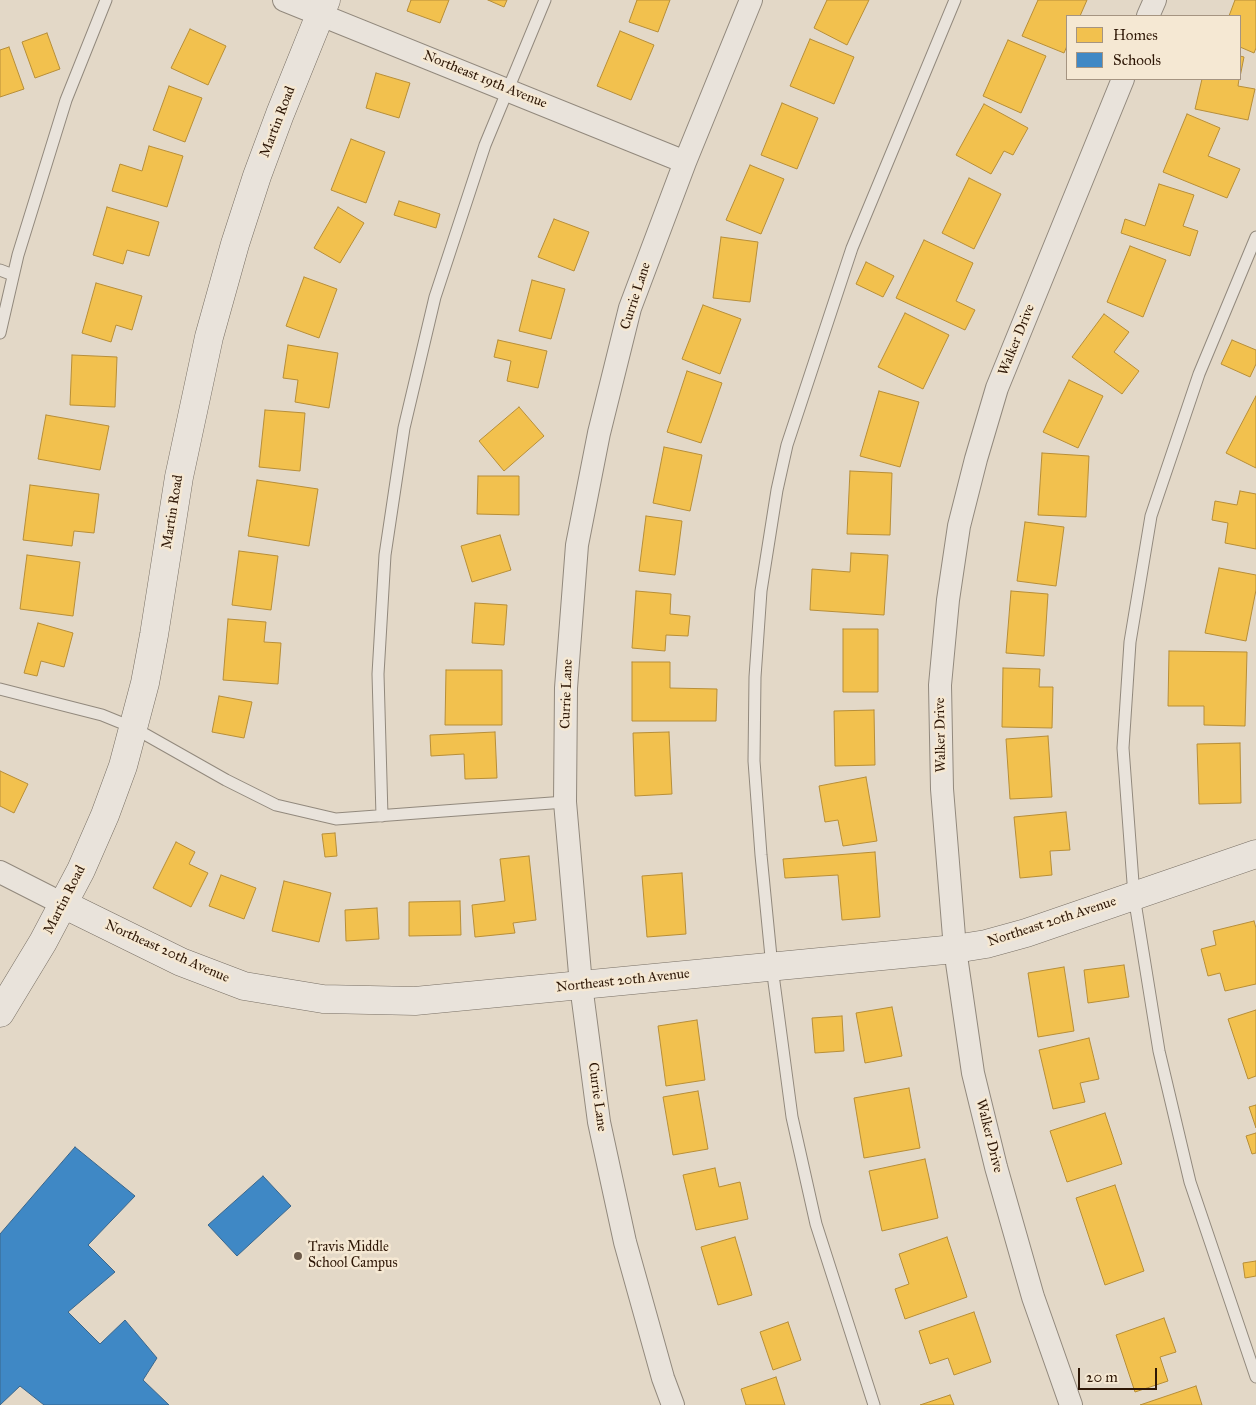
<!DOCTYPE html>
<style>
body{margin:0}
#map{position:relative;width:1256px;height:1405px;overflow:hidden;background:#e3d8c7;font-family:"IM FELL Great Primer",serif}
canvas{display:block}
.legend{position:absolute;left:1066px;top:15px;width:175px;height:65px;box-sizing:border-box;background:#f5e8d3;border:1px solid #a59481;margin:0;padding:6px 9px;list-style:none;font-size:15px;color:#2e1706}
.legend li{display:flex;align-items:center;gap:10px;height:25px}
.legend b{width:25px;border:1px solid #a59481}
.scale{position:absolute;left:1078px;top:1368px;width:79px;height:22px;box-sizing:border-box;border:2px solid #2e1706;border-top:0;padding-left:6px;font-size:15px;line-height:18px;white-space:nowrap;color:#2e1706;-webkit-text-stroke:4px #f5e8d3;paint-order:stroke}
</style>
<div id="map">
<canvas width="1256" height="1405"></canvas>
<ul class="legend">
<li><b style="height:14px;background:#f2c14e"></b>Homes</li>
<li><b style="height:14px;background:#3f88c5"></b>Schools</li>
</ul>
<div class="scale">20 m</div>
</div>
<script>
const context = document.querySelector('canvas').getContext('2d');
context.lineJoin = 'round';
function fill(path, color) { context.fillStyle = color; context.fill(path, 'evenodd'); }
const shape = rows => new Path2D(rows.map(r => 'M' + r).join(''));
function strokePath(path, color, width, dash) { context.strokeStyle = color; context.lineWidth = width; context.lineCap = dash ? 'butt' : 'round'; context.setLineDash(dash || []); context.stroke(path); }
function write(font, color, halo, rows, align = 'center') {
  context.font = font + ' "IM FELL Great Primer",serif'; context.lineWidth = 5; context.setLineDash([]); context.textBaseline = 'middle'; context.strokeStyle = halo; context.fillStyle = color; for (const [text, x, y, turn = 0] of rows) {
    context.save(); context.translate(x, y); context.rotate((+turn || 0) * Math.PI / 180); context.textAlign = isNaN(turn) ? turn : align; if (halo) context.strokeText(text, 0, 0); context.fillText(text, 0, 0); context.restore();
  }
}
const homes = shape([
 [411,0,449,0,440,23,407,11,411,0],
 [488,0,507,0,504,7,488,0],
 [637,0,670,0,658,32,629,22,637,0],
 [827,0,869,0,847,45,814,28,827,0],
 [1038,0,1087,0,1080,16,1067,16,1067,46,1064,53,1022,36,1038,0],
 [1235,0,1256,0,1256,48,1254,53,1240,47,1240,16,1229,16,1235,0],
 [190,29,226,46,208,85,171,68,190,29],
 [620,31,654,45,631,100,597,86,620,31],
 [47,33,60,69,35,78,22,42,47,33],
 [810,39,854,57,834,104,790,86,810,39],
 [1008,40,1046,56,1021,113,983,96,1008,40],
 [9,47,24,89,0,97,0,50,9,47],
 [1240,56,1244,57,1240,77,1240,56],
 [376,73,410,83,399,118,366,108,376,73],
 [1202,79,1239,79,1238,86,1255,89,1248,120,1195,109,1202,79],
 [169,86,202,98,185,142,153,130,169,86],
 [782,103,818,118,797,169,761,155,782,103],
 [984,104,1028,128,1013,155,1004,151,991,174,956,155,984,104],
 [1187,114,1220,128,1208,156,1240,169,1227,198,1163,172,1187,114],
 [351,139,385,152,366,203,331,190,351,139],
 [149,146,183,156,167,207,112,191,120,164,142,171,149,146],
 [750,165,784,179,761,234,726,220,750,165],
 [969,178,1001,194,974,249,942,233,969,178],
 [1159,184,1194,195,1183,226,1198,231,1190,256,1121,233,1125,219,1145,226,1159,184],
 [399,201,440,214,436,228,394,215,399,201],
 [107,207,159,222,149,256,127,250,123,264,93,255,107,207],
 [338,207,364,223,340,263,314,248,338,207],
 [554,219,589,232,574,271,538,257,554,219],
 [721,237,758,242,750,302,713,298,721,237],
 [924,240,973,263,956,301,975,310,965,330,896,298,924,240],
 [1130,246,1166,260,1143,317,1107,302,1130,246],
 [866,262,894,276,883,297,856,284,866,262],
 [304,277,337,289,319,338,286,326,304,277],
 [532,280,565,289,551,339,519,331,532,280],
 [96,283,142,296,132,330,116,325,111,342,82,333,96,283],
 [703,305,741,319,720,374,682,359,703,305],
 [905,313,949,335,923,389,878,367,905,313],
 [1104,314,1129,332,1114,352,1139,371,1122,394,1072,357,1104,314],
 [498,340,547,351,538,388,507,381,511,361,494,357,498,340],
 [1232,340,1256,350,1256,364,1250,377,1221,364,1232,340],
 [288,345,338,353,329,408,295,402,298,380,283,378,288,345],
 [72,355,117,357,115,407,70,405,72,355],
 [687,371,722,383,701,443,667,432,687,371],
 [1069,380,1103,396,1078,448,1043,432,1069,380],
 [879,391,919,402,900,467,860,456,879,391],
 [1256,396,1256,468,1226,453,1256,396],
 [519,407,544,436,504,471,479,441,519,407],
 [265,410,305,413,300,471,259,467,265,410],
 [46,415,109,426,100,470,38,459,46,415],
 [664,447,702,455,690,511,653,503,664,447],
 [1042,453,1089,456,1086,517,1038,515,1042,453],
 [850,471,892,473,890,535,847,534,850,471],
 [478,476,519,476,519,515,477,514,478,476],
 [257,480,318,489,309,546,248,536,257,480],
 [30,485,99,494,94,533,74,531,72,546,23,540,30,485],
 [1240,491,1256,494,1256,549,1225,543,1228,523,1212,520,1215,501,1237,505,1240,491],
 [646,516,682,521,675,575,639,571,646,516],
 [1025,522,1064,527,1056,586,1017,581,1025,522],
 [500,535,511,570,472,582,461,546,500,535],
 [239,551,278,556,271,610,232,605,239,551],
 [851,553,888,555,884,615,810,610,812,569,850,572,851,553],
 [27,555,80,562,73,616,20,609,27,555],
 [1219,568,1256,575,1256,590,1246,641,1205,633,1219,568],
 [636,591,671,594,670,614,690,616,688,636,666,635,665,651,632,648,636,591],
 [1011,591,1048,594,1044,656,1006,653,1011,591],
 [475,603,507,605,504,645,472,643,475,603],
 [228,619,266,622,264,642,281,643,278,684,223,680,228,619],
 [38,623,73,633,64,667,41,661,37,676,24,673,38,623],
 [843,629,878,629,878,692,843,692,843,629],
 [1169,651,1247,652,1245,726,1204,725,1204,706,1168,706,1169,651],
 [632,662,670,662,670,688,717,689,716,721,632,721,632,662],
 [1003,668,1040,669,1039,687,1053,687,1052,728,1002,727,1003,668],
 [446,670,502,670,502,725,445,725,446,670],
 [219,696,252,702,244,738,212,732,219,696],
 [874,710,875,765,835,766,834,711,874,710],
 [495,732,497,778,465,779,464,754,431,756,430,735,495,732],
 [669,732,672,794,635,796,633,733,669,732],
 [1048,736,1052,797,1010,799,1006,739,1048,736],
 [1240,743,1241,803,1199,804,1197,744,1240,743],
 [0,771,28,784,14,813,0,806,0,771],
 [866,777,877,841,843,846,838,820,825,822,819,786,866,777],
 [1066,812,1070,850,1050,851,1052,875,1020,878,1014,817,1066,812],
 [335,833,337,856,325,857,322,834,335,833],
 [176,842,195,852,189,864,208,873,191,907,153,888,176,842],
 [875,852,880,917,842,920,838,875,785,878,783,859,875,852],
 [529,856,536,920,513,923,515,933,475,937,472,905,505,901,500,859,529,856],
 [682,873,686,934,647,937,642,876,682,873],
 [221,875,256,888,244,919,209,906,221,875],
 [284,881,331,893,319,942,272,931,284,881],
 [460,901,461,935,409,936,409,902,460,901],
 [377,908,379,939,346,941,345,910,377,908],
 [1254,921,1256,928,1256,984,1225,991,1220,973,1208,976,1201,949,1216,945,1213,931,1254,921],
 [1124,965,1129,997,1088,1003,1084,970,1124,965],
 [1064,967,1074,1031,1038,1037,1028,973,1064,967],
 [892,1007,902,1056,865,1063,856,1013,892,1007],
 [1256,1010,1256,1076,1248,1079,1228,1019,1256,1010],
 [842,1016,844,1051,815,1053,812,1018,842,1016],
 [697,1020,705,1080,666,1086,658,1026,697,1020],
 [1089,1038,1099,1079,1080,1083,1085,1102,1053,1109,1039,1050,1089,1038],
 [909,1088,920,1148,864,1158,854,1098,909,1088],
 [698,1091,708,1149,673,1155,663,1097,698,1091],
 [1256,1105,1256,1128,1249,1107,1256,1105],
 [1105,1113,1122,1164,1067,1182,1050,1131,1105,1113],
 [1256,1133,1256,1153,1252,1154,1246,1136,1256,1133],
 [925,1159,938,1218,882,1231,869,1171,925,1159],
 [715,1168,719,1187,740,1182,748,1219,696,1230,683,1175,715,1168],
 [1115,1185,1144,1271,1105,1285,1076,1198,1115,1185],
 [735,1237,752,1295,718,1305,701,1247,735,1237],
 [947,1237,967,1297,905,1319,895,1289,909,1284,899,1254,947,1237],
 [1256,1261,1256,1276,1245,1278,1243,1263,1256,1261],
 [974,1312,991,1362,954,1375,948,1358,930,1364,919,1331,974,1312],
 [1164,1318,1176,1352,1160,1357,1168,1381,1135,1392,1116,1335,1164,1318],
 [788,1322,801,1360,773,1370,760,1332,788,1322],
 [776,1377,785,1405,746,1405,741,1389,776,1377],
 [1196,1386,1202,1405,1140,1405,1196,1386],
 [950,1395,954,1405,920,1405,950,1395]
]);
fill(homes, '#f2c14e');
strokePath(homes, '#b78e38', 1);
const schools = shape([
 [75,1147,135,1196,88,1245,115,1272,68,1312,100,1344,125,1320,157,1358,143,1380,169,1405,44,1405,20,1386,0,1405,0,1234,75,1147],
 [263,1176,291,1206,237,1256,208,1225,263,1176]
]);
fill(schools, '#3f88c5');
strokePath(schools, '#3a668c', 1);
const lane = shape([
 [1256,237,1199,374,1151,516,1130,642,1123,748,1134,896,1159,1051,1190,1182,1256,1377],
 [0,270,13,275],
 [0,333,18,255,66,100,106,0],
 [0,689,102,715,134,728,226,780,276,805,336,819,565,802],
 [382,816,378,674,385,555,404,428,435,297,485,145,545,0],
 [874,1405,816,1224,792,1117,772,967,761,855,754,761,755,677,761,591,777,490,787,445,852,248,955,0]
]);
const street = shape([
 [284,0,685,162],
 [1148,16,1155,0],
 [0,872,63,904],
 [673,1405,663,1378,625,1242,599,1122,581,985,565,802,566,688,577,545,599,433,630,308,685,162,751,0],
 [1071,1405,1033,1297,996,1167,973,1073,955,949,942,789,940,685,948,600,959,526,976,459,997,388,1123,79]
]);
const secondary = shape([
 [63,904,181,962,244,986,323,999,415,1001,955,949,986,944,1026,933,1256,854],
 [0,1013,43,942,81,870,105,815,123,766,145,683,154,635,179,477,209,337,235,244,257,176,280,114,326,0]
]);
strokePath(lane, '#92897d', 13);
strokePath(street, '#92897d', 24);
strokePath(secondary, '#786f64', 29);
strokePath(lane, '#e9e3db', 11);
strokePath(street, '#e9e3db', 22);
strokePath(secondary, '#e9e3db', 28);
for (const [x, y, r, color] of [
 [298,1256,5,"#6d5b4a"]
]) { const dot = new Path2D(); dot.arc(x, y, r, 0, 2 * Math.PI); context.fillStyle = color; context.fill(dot); strokePath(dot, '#f5e8d3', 2); }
write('14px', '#2e1706', '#f5e8d3', [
 ["Northeast 19th Avenue",485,80,22],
 ["Martin Road",278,122,-69],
 ["Currie Lane",636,296,-72],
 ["Walker Drive",1017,340,-68],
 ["Martin Road",173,512,-81],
 ["Currie Lane",567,694,-88],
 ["Walker Drive",941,735,-91],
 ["Martin Road",65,900,-63],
 ["Northeast 20th Avenue",1052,922,-18],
 ["Northeast 20th Avenue",167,952,24],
 ["Northeast 20th Avenue",623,981,-6],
 ["Currie Lane",597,1097,82],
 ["Walker Drive",989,1136,76]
]);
write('14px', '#2e1706', '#f5e8d3', [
 ["Travis Middle",308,1248],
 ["School Campus",308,1264]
], 'left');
</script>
